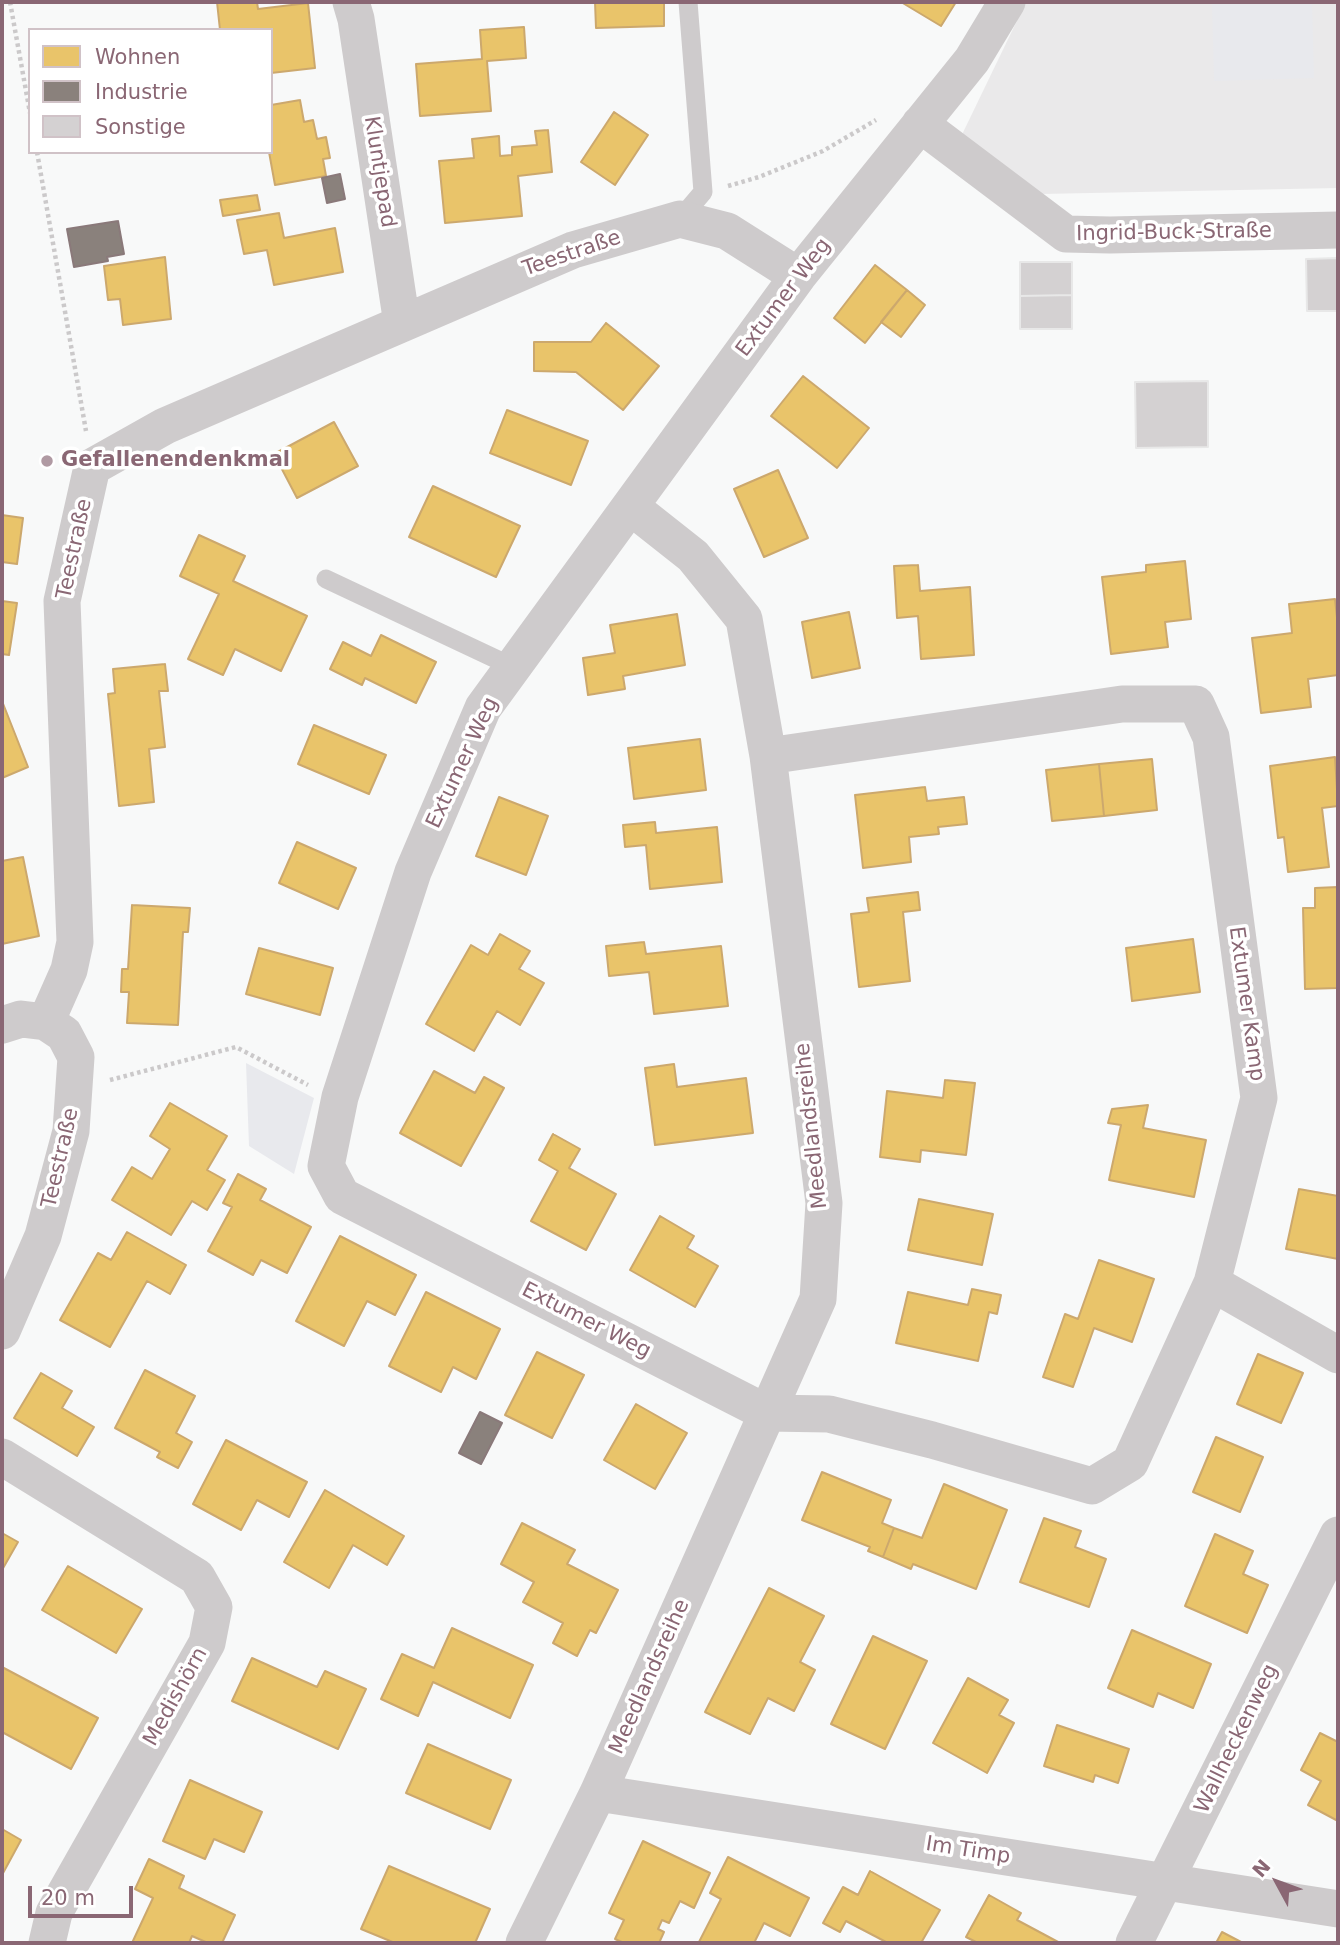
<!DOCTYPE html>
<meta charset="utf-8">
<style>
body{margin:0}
#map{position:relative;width:1340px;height:1945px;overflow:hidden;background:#f8f9f9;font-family:"DejaVu Sans",sans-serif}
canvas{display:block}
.frame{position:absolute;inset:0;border:4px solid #8a6774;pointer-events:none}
.legend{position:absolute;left:28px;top:28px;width:245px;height:126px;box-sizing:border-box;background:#fff;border:2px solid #d0c2c7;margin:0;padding:9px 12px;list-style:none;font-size:21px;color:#8a6774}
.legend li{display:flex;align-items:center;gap:14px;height:35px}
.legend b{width:35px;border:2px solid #d0c2c7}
.north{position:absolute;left:1242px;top:1847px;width:70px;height:70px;-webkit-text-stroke:5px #fff;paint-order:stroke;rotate:311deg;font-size:19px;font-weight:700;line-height:28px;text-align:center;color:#8a6774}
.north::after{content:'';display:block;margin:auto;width:24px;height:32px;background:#8a6774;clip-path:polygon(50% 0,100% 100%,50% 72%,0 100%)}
.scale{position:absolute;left:28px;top:1886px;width:105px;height:32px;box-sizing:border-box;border:4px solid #8a6774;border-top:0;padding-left:9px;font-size:21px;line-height:24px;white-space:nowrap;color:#8a6774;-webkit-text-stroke:5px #fff;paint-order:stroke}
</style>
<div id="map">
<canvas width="1340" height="1945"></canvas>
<div class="frame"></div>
<ul class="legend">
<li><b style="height:19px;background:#e9c46a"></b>Wohnen</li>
<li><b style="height:19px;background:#8a817c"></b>Industrie</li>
<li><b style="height:19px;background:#d4d1d2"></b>Sonstige</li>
</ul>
<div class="north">N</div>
<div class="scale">20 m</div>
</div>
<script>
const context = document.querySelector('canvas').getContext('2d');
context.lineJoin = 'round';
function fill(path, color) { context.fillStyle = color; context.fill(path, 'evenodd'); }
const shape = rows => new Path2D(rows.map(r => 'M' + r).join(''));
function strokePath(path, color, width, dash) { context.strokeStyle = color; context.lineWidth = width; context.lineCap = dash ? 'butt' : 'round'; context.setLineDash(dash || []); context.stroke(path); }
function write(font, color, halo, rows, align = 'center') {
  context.font = font + ' "DejaVu Sans",sans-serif'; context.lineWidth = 7; context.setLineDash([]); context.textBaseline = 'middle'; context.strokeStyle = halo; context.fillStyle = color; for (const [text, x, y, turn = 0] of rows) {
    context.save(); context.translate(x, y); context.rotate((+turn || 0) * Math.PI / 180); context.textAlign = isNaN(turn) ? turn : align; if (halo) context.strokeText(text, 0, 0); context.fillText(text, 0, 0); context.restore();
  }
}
fill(shape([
 [1026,2,1338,2,1338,188,992,195,956,147]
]), '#eae9ea');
fill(shape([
 [1212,2,1312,2,1314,78,1214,81],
 [246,1063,314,1098,294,1174,249,1146]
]), '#e8e9ed');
const homes = shape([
 [217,2,257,2,258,9,308,3,315,68,271,73,271,30,220,30,217,2],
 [595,2,664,2,664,26,596,28,595,2],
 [901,2,956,2,941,26,901,2],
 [524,27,526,58,487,61,491,111,420,116,416,64,482,59,480,30,524,27],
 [300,100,304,122,313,120,317,139,326,137,330,158,323,159,326,176,275,185,269,152,271,152,271,105,300,100],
 [614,112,648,135,615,185,581,162,614,112],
 [548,130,552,172,518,176,522,216,445,223,439,161,474,158,472,139,499,136,500,156,512,155,512,147,537,145,535,131,548,130],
 [257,195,260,210,223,216,220,200,257,195],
 [279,213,284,238,335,228,343,272,274,285,267,250,244,254,237,220,279,213],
 [165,257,171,319,123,325,120,299,108,300,104,266,165,257],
 [875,265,907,290,865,343,834,318,875,265],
 [907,290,925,305,901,337,881,322,907,290],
 [606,323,659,366,623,410,576,372,534,371,534,342,591,342,606,323],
 [803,376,869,428,837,468,771,416,803,376],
 [507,410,588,441,571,485,490,453,507,410],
 [334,422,358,466,297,498,274,454,334,422],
 [778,470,808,538,764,557,734,489,778,470],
 [433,486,520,526,496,577,409,537,433,486],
 [2,515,23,518,17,564,2,562,2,515],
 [199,535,245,556,233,581,307,616,281,671,235,649,223,675,188,659,219,594,180,576,199,535],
 [1185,561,1191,619,1165,622,1168,647,1111,654,1102,577,1146,572,1146,565,1185,561],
 [918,565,920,591,970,587,974,655,921,659,918,616,897,618,894,566,918,565],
 [1335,599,1338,627,1338,675,1308,679,1311,707,1261,713,1252,638,1292,633,1289,604,1335,599],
 [2,601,17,603,9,655,2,654,2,601],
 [849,612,860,668,812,678,802,622,849,612],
 [677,614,685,665,623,676,625,689,588,695,583,658,615,653,610,625,677,614],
 [381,635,436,662,416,703,365,678,362,685,330,669,343,642,371,656,381,635],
 [165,664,168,691,159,691,165,747,149,749,154,802,119,806,108,694,115,693,113,669,165,664],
 [2,701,28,767,2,778,2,701],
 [314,725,386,755,369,794,298,764,314,725],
 [700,739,706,790,634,799,628,748,700,739],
 [1335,757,1338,806,1322,808,1329,867,1288,872,1284,837,1278,838,1270,766,1335,757],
 [1152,759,1157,810,1104,816,1099,764,1152,759],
 [1099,764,1104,816,1052,821,1046,770,1099,764],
 [925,787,927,801,964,797,967,824,938,827,939,834,909,837,911,862,863,868,855,795,925,787],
 [499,797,548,816,526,875,476,856,499,797],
 [655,822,656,833,717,827,722,882,650,889,646,845,625,847,623,825,655,822],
 [297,842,356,868,338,909,279,883,297,842],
 [23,857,39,936,2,944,2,861,23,857],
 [1338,887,1338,988,1305,989,1303,908,1315,908,1315,888,1338,887],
 [918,892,920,910,903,912,910,981,859,987,851,914,869,912,867,898,918,892],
 [132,905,190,908,188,932,183,932,178,1025,127,1023,129,992,121,992,122,969,128,969,132,905],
 [500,934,530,951,519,969,544,983,520,1025,497,1011,474,1051,426,1024,471,945,488,955,500,934],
 [1193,939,1200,992,1132,1001,1126,948,1193,939],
 [644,942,646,954,721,946,728,1006,654,1014,649,972,609,976,606,946,644,942],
 [259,948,333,968,320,1015,246,994,259,948],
 [674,1064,677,1087,746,1078,753,1133,655,1145,645,1068,674,1064],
 [434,1071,475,1093,484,1077,504,1088,461,1166,400,1133,434,1071],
 [945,1080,975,1083,966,1155,921,1150,920,1162,880,1157,887,1091,943,1098,945,1080],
 [170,1103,227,1136,207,1170,225,1180,207,1210,192,1201,171,1235,112,1200,132,1167,152,1179,170,1149,150,1136,170,1103],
 [1148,1105,1143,1128,1206,1140,1194,1197,1109,1180,1121,1125,1108,1123,1112,1109,1148,1105],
 [553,1134,580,1149,569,1168,616,1194,586,1250,531,1221,558,1171,539,1160,553,1134],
 [238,1174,266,1189,260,1200,311,1227,287,1273,261,1260,253,1275,208,1251,232,1207,223,1203,238,1174],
 [1299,1189,1338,1196,1338,1259,1286,1249,1299,1189],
 [919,1199,993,1214,982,1265,908,1250,919,1199],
 [660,1216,694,1236,687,1248,718,1266,695,1307,630,1270,660,1216],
 [127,1232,186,1265,170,1294,147,1281,110,1347,60,1320,98,1253,111,1260,127,1232],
 [340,1236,416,1275,395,1315,367,1301,344,1346,296,1321,340,1236],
 [1099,1260,1154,1279,1132,1342,1094,1328,1073,1387,1043,1377,1065,1314,1078,1319,1099,1260],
 [972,1289,1001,1295,997,1314,989,1312,978,1361,896,1343,908,1292,968,1305,972,1289],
 [426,1292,500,1329,476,1379,453,1367,441,1392,389,1366,426,1292],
 [537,1352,584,1375,552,1438,505,1415,537,1352],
 [1258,1354,1303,1373,1281,1423,1237,1404,1258,1354],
 [145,1370,195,1396,176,1433,192,1442,178,1468,157,1457,160,1452,115,1428,145,1370],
 [41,1373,72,1391,62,1408,94,1427,77,1456,14,1418,41,1373],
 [636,1404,687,1433,655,1489,604,1460,636,1404],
 [1216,1437,1263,1457,1240,1512,1193,1492,1216,1437],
 [226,1440,307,1482,289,1517,257,1500,241,1530,193,1504,226,1440],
 [822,1472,891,1500,882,1523,894,1528,883,1557,868,1551,870,1547,802,1520,822,1472],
 [944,1484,1007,1510,976,1589,913,1564,911,1569,883,1557,894,1528,922,1538,944,1484],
 [325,1490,404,1536,387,1565,353,1545,329,1588,284,1562,325,1490],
 [1044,1518,1081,1531,1075,1547,1106,1559,1089,1607,1020,1582,1044,1518],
 [522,1523,575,1550,567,1564,618,1590,596,1633,590,1630,577,1656,553,1643,563,1623,523,1602,534,1582,501,1564,522,1523],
 [2,1533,18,1542,2,1570,2,1533],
 [1215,1534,1253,1551,1243,1574,1268,1585,1247,1633,1185,1606,1215,1534],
 [68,1566,142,1609,116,1653,42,1610,68,1566],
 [769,1588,824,1616,800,1662,815,1670,794,1711,768,1698,750,1734,705,1712,769,1588],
 [452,1628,533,1665,510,1718,433,1682,418,1716,381,1699,402,1654,434,1668,452,1628],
 [1132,1630,1211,1664,1193,1708,1158,1693,1153,1707,1108,1688,1132,1630],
 [873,1636,927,1661,885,1749,831,1724,873,1636],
 [252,1658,317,1687,325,1671,366,1689,338,1749,232,1701,252,1658],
 [2,1667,98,1718,71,1769,2,1732,2,1667],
 [968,1678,1008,1700,999,1715,1014,1723,987,1773,933,1743,968,1678],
 [1057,1725,1129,1749,1118,1783,1095,1775,1093,1782,1044,1766,1057,1725],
 [1320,1733,1338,1742,1338,1821,1308,1805,1321,1781,1301,1770,1320,1733],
 [428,1744,511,1780,490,1829,406,1793,428,1744],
 [190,1780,262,1812,244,1852,214,1839,205,1859,163,1841,190,1780],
 [2,1829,21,1840,2,1875,2,1829],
 [643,1841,710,1873,694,1908,680,1901,669,1923,662,1920,658,1929,664,1932,659,1943,624,1943,615,1939,624,1920,609,1913,643,1841],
 [728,1857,809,1898,790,1936,764,1923,754,1943,699,1942,721,1899,710,1893,728,1857],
 [149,1859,184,1876,179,1888,235,1915,222,1943,208,1943,192,1936,189,1943,132,1943,153,1898,135,1889,149,1859],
 [389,1866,490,1909,475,1943,395,1943,361,1929,389,1866],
 [870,1871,940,1910,921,1943,888,1943,846,1921,840,1932,823,1923,843,1887,858,1895,870,1871],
 [989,1895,1021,1913,1017,1920,1060,1943,978,1943,966,1937,989,1895],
 [1222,1932,1243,1943,1216,1943,1222,1932]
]);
fill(homes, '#e9c46a');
strokePath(homes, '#cca86d', 2);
const industry = shape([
 [340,174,345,199,327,203,322,178,340,174],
 [118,221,124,254,107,257,108,261,74,267,67,229,118,221],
 [480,1412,502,1423,481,1464,459,1453,480,1412]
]);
fill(industry, '#8a817c');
strokePath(industry, '#8a797a', 2);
const building = shape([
 [1338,258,1338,311,1307,311,1306,259,1338,258],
 [1020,262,1072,262,1072,295,1020,296,1020,262],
 [1072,295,1072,329,1020,329,1020,296,1072,295],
 [1208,381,1208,447,1136,448,1135,382,1208,381]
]);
fill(building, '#d4d1d2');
strokePath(building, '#e8e8e8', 2);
strokePath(shape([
 [10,2,30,113],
 [37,152,86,431],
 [728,186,759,177,823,151,876,120],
 [110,1080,236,1047,308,1085]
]), '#cbc9ca', 4.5, [3.5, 3.5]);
strokePath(shape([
 [680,219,703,192,688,2],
 [326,579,513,667]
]), '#cecbcc', 19);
strokePath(shape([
 [351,2,356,19,402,324],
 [920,124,1066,234,1110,235,1338,230],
 [768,756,1122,704,1196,704,1211,737,1259,1098,1212,1283,1130,1463,1092,1486,932,1440,829,1414,767,1413,342,1196,326,1166,340,1097,413,872,483,708,798,276,972,60,1007,2],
 [2,1025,21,1019,46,1022],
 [1212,1283,1338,1355],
 [2,1331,43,1236,71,1131,76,1057,64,1034,46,1022,69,970,75,942,62,601,92,467,165,426,573,250,680,219,727,231,798,276],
 [2,1457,197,1577,214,1607,207,1643,54,1913,47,1943],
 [598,1793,1338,1909],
 [524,1943,598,1793,818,1299,824,1203,768,756,744,619,693,556,631,507],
 [1134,1943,1338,1535]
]), '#cecbcc', 37);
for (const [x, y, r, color] of [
 [47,461,7,"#b09aa3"]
]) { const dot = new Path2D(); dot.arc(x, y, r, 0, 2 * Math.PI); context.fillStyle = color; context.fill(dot); strokePath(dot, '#fff', 2.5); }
write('21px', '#8a6774', '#fff', [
 ["Kluntjepad",379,172,81],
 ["Ingrid-Buck-Straße",1174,233,-1],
 ["Teestraße",572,254,-19],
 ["Extumer Weg",784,298,-53],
 ["Teestraße",75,549,-78],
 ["Extumer Weg",463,763,-65],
 ["Extumer Kamp",1246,1004,82],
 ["Meedlandsreihe",812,1126,-96],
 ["Teestraße",61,1158,-77],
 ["Extumer Weg",586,1321,27],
 ["Meedlandsreihe",650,1677,-66],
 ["Medishörn",176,1697,-61],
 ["Wallheckenweg",1237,1739,-64],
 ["Im Timp",968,1851,9]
]);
write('bold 21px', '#8a6774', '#fff', [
 ["Gefallenendenkmal",61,461]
], 'left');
</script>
